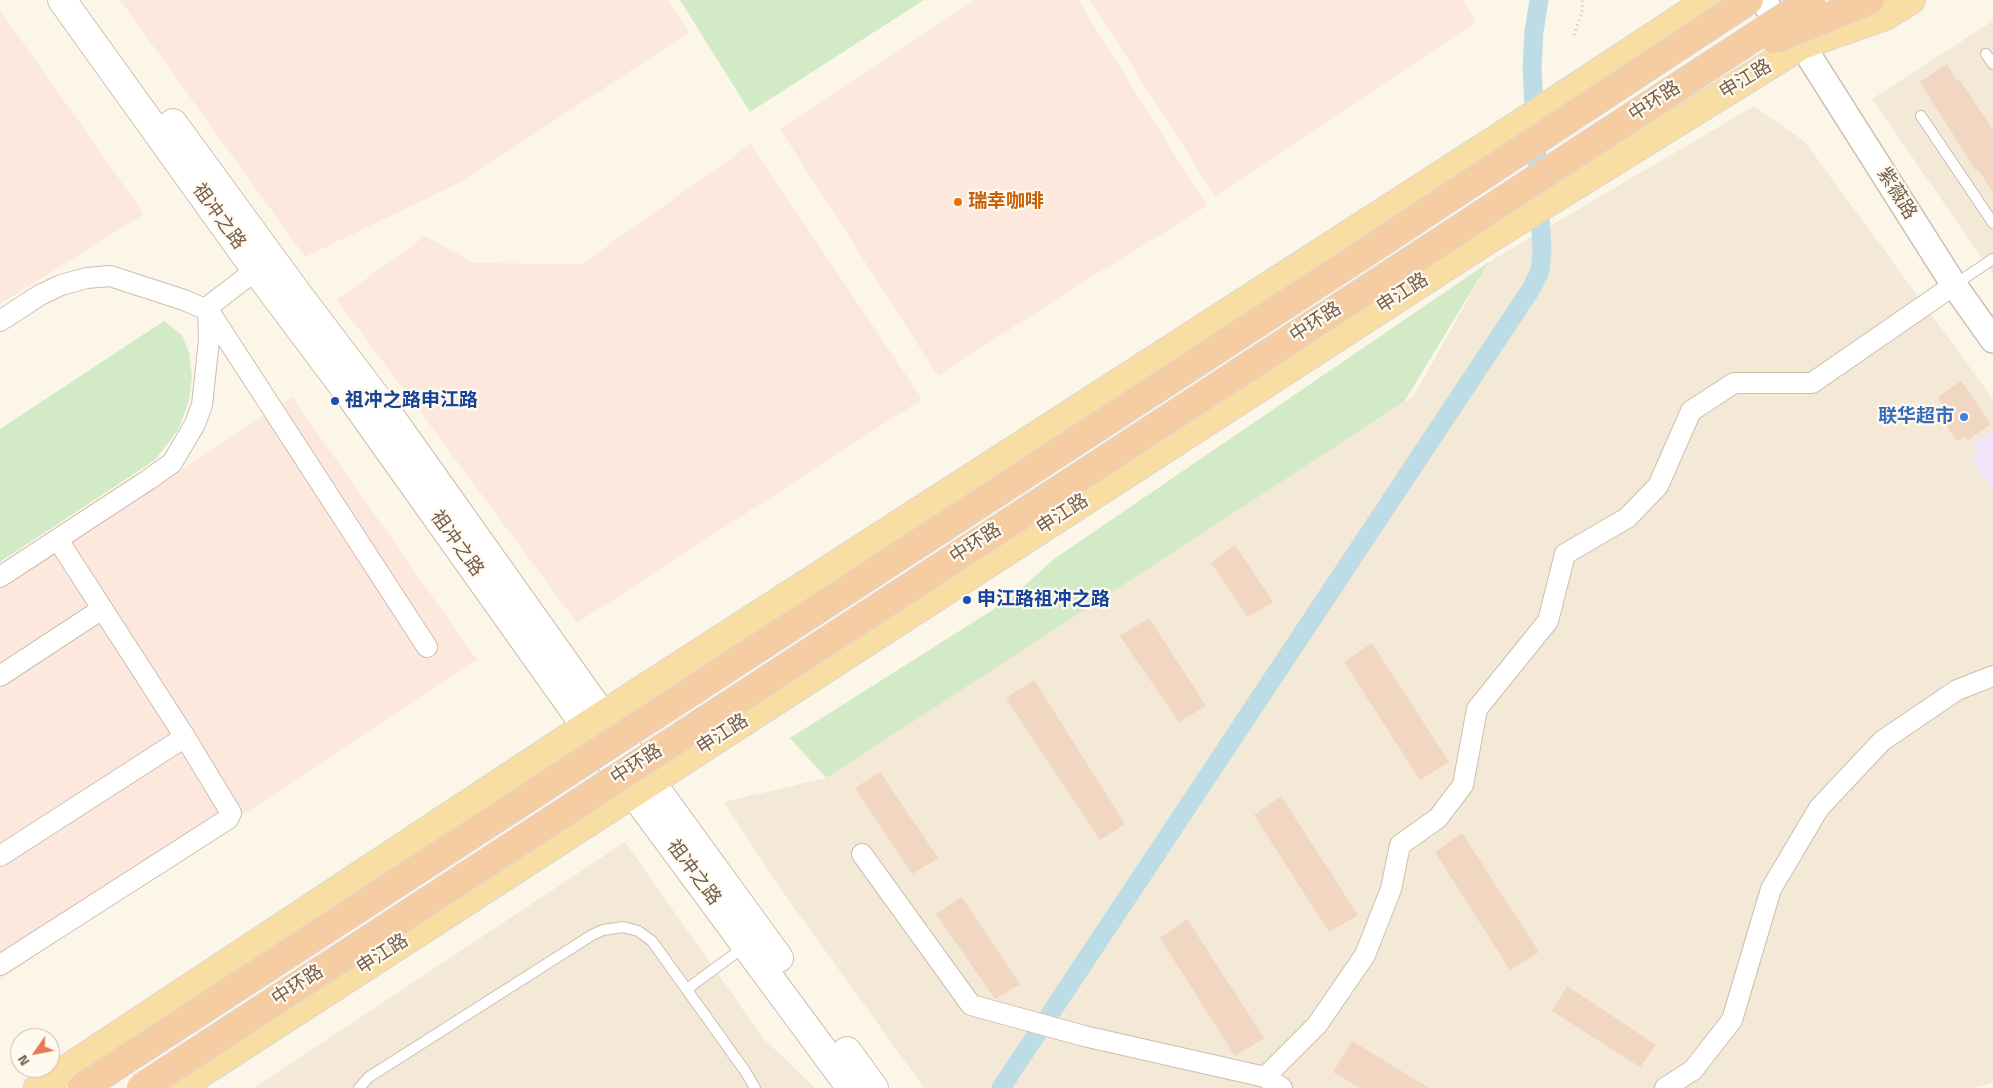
<!DOCTYPE html>
<meta charset="utf-8">
<style>
body{margin:0}
#map{position:relative;width:1993px;height:1088px;overflow:hidden;background:#fcf6e9;font-family:"Titillium Web",sans-serif}
canvas{display:block}
.north{position:absolute;left:10px;top:1028px;width:50px;height:50px;box-sizing:border-box;background:#fffaef;border:1px solid #c8bcae;border-radius:50%;rotate:237deg;font-size:14px;font-weight:700;line-height:20px;text-align:center;color:#765e4d}
.north::after{content:'';display:block;margin:auto;width:18px;height:22px;background:#e37b51;clip-path:polygon(50% 0,100% 100%,50% 72%,0 100%)}
</style>
<div id="map">
<canvas width="1993" height="1088"></canvas>
<div class="north">N</div>
</div>
<script>
const context = document.querySelector('canvas').getContext('2d');
context.lineJoin = 'round';
function fill(path, color) { context.fillStyle = color; context.fill(path, 'evenodd'); }
const shape = rows => new Path2D(rows.map(r => 'M' + r).join(''));
function strokePath(path, color, width, dash) { context.strokeStyle = color; context.lineWidth = width; context.lineCap = dash ? 'butt' : 'round'; context.setLineDash(dash || []); context.stroke(path); }
function write(font, color, halo, rows, align = 'center') {
  context.font = font + ' "Titillium Web","Noto Sans SC",sans-serif'; context.lineWidth = 4.5; context.setLineDash([]); context.textBaseline = 'middle'; context.strokeStyle = halo; context.fillStyle = color; for (const [text, x, y, turn = 0] of rows) {
    context.save(); context.translate(x, y); context.rotate((+turn || 0) * Math.PI / 180); context.textAlign = isNaN(turn) ? turn : align; if (halo) context.strokeText(text, 0, 0); context.fillText(text, 0, 0); context.restore();
  }
}
fill(shape([
 [1993,21,1993,274,1872,99],
 [1754,106,1805,142,1993,399,1993,1083,1973,1088,924,1088,773,878,724,802,826,778,942,699,1413,397,1489,262],
 [625,842,763,1038,815,1088,254,1088]
]), '#f4e8d7');
fill(shape([
 [120,0,668,0,689,32,463,181,305,257],
 [975,0,1078,0,1207,206,1072,289,938,376,780,129],
 [1090,0,1463,0,1476,22,1215,196],
 [0,10,144,214,0,304],
 [751,144,922,399,577,623,337,300,425,236,474,263,582,264],
 [292,397,477,660,253,808,0,980,0,588]
]), '#fce8dd');
fill(shape([
 [1993,430,1993,488,1992,489,1971,459,1978,453,1972,445]
]), '#f3e5f9');
fill(shape([
 [680,0,924,0,750,112],
 [1489,262,1404,402,826,778,790,738,1010,599,1054,559],
 [164,321,182,335,189,352,192,377,189,401,178,430,155,460,0,562,0,429]
]), '#d3eac7');
strokePath(shape([
 [1001,1088,1531,289,1540,271,1542,251,1532,68,1534,32,1539,0]
]), '#bddde6', 19);
fill(shape([
 [1947,64,1957,81,1959,79,1993,130,1993,193,1978,169,1976,171,1920,82],
 [1961,381,1991,424,1968,440,1965,436,1957,441,1936,411,1943,406,1938,397],
 [1235,545,1273,602,1248,617,1211,563],
 [1149,618,1206,706,1179,722,1120,636],
 [1372,643,1449,762,1420,780,1344,662],
 [1034,680,1125,824,1100,840,1006,698],
 [880,772,938,858,912,874,855,788],
 [1281,796,1358,915,1329,932,1254,815],
 [1462,833,1539,952,1510,970,1435,852],
 [962,897,1020,984,995,999,936,914],
 [1187,919,1264,1038,1235,1056,1160,938],
 [1567,986,1656,1045,1640,1067,1552,1011],
 [1352,1041,1429,1088,1360,1088,1333,1072]
]), '#f1d7c1');
const service = shape([
 [1986,54,1993,64],
 [1921,116,1993,223],
 [1954,285,1993,259],
 [687,989,744,947],
 [359,1088,369,1077,592,935,603,930,623,927,638,931,652,941,745,1071,755,1088]
]);
const minor = shape([
 [207,308,427,647],
 [0,321,40,295,61,285,87,278,110,276,184,300,205,309,256,270],
 [0,577,148,480,172,463,195,424,202,405,209,340,208,310],
 [0,676,102,609],
 [862,854,971,1005,1084,1036,1265,1077,1282,1088],
 [0,856,185,737],
 [0,965,228,819,231,813,185,737,58,540],
 [1265,1077,1317,1025,1365,955,1391,889,1400,845,1438,818,1463,785,1477,709,1548,621,1565,554,1627,518,1658,486,1691,411,1734,383,1812,383,1954,285],
 [1665,1088,1693,1070,1732,1020,1771,889,1819,808,1882,741,1957,690,1993,676]
]);
const tertiary = shape([
 [1761,0,1802,45,1954,285,1993,340]
]);
const secondary = shape([
 [62,0,256,270,349,394,633,793,851,1088],
 [173,123,297,293,385,409,603,716,779,958],
 [847,1051,874,1088]
]);
const primary = shape([
 [38,1088,586,726,1506,133,1709,0],
 [178,1088,1489,239,1802,45,1885,16,1911,0]
]);
strokePath(service, '#cebeaf', 12);
strokePath(minor, '#cebeaf', 22);
strokePath(tertiary, '#cebeaf', 28);
strokePath(secondary, '#d1bfac', 30);
strokePath(primary, '#dbd5d1', 30);
strokePath(shape([
 [1574,35,1583,9,1582,0]
]), '#d6baa4', 3, [1, 4]);
strokePath(service, '#fff', 10);
strokePath(minor, '#fff', 20);
strokePath(tertiary, '#fff', 25);
strokePath(secondary, '#fff', 28);
strokePath(primary, '#f9dea4', 28);
const trunkBridge = shape([
 [1774,39,1870,0],
 [82,1088,1388,238,1749,0],
 [141,1088,1811,0]
]);
strokePath(trunkBridge, '#dbd5d1', 30, []);
strokePath(trunkBridge, '#f6cda3', 28);
for (const [x, y, r, color] of [
 [958,202,5,"#e8710a"],
 [335,401,5,"#1a4fb4"],
 [1964,417,5,"#3f7fe0"],
 [967,600,5,"#1a4fb4"]
]) { const dot = new Path2D(); dot.arc(x, y, r, 0, 2 * Math.PI); context.fillStyle = color; context.fill(dot); strokePath(dot, '#fffaef', 2); }
write('19px', '#765e4d', '#fffaef', [
 ["申江路",1746,80,-31],
 ["中环路",1655,102,-33],
 ["紫薇路",1896,194,58],
 ["祖冲之路",218,217,54],
 ["申江路",1403,294,-33],
 ["中环路",1316,323,-33],
 ["申江路",1063,515,-33],
 ["祖冲之路",456,544,54],
 ["中环路",976,544,-33],
 ["申江路",723,735,-33],
 ["中环路",637,765,-33],
 ["祖冲之路",693,873,53],
 ["申江路",383,955,-33],
 ["中环路",298,986,-33]
]);
write('bold 19px', '#c56008', '#fffaef', [
 ["瑞幸咖啡",968,202]
], 'left');
write('bold 19px', '#164399', '#fffaef', [
 ["祖冲之路申江路",345,401],
 ["申江路祖冲之路",977,600]
], 'left');
write('bold 19px', '#366cbe', '#fffaef', [
 ["联华超市",1954,417]
], 'right');
</script>
